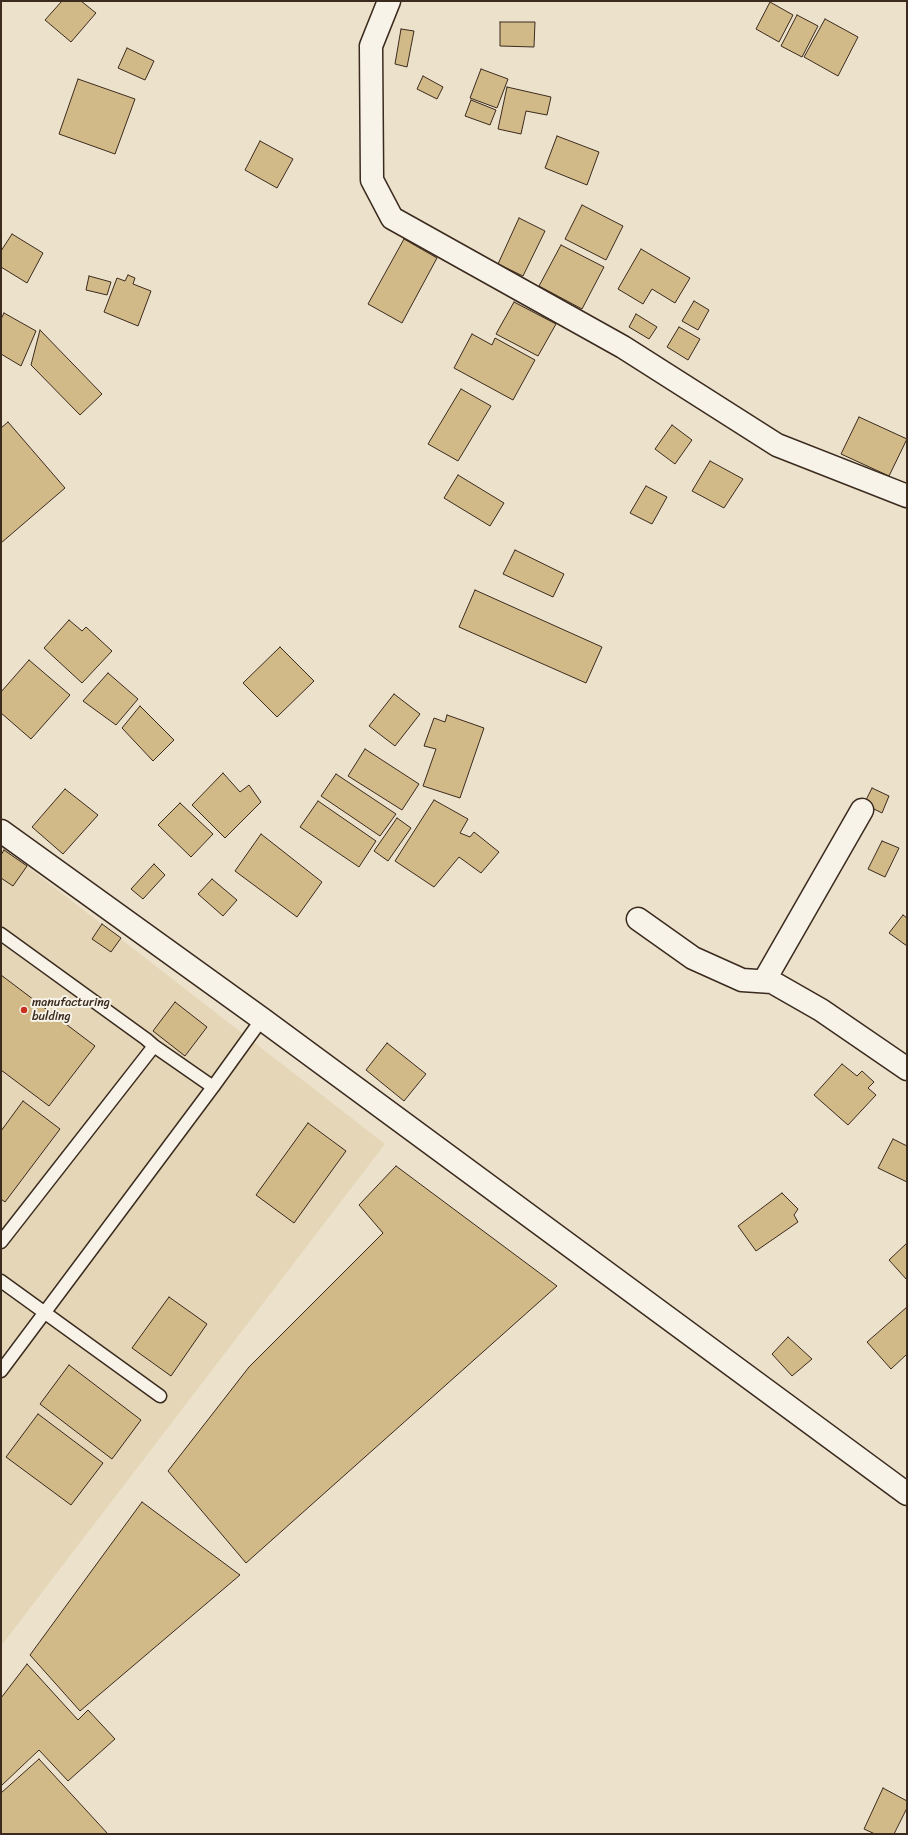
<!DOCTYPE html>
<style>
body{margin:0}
#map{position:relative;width:908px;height:1835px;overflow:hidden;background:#ece2cb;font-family:Sriracha,sans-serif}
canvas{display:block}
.frame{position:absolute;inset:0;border:2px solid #3b2a1e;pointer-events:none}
</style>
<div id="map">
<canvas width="908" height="1835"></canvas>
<div class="frame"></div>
</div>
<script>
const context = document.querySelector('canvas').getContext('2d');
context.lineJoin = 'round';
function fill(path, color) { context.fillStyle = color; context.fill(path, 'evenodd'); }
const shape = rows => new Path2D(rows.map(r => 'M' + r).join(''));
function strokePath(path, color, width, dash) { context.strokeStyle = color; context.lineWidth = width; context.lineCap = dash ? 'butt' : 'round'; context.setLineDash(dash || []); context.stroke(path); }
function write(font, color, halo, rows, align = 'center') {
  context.font = font + ' Sriracha,sans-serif'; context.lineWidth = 4; context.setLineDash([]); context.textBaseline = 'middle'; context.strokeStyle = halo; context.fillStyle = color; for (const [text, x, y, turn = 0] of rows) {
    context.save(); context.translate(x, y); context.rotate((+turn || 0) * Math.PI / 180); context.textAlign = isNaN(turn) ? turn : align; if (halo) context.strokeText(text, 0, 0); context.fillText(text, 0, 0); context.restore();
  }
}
fill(shape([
 [1,846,385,1144,1,1646]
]), '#e4d6b7');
const building = shape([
 [62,1,81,1,96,13,71,42,45,20,62,1],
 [770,2,793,15,779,42,756,29,770,2],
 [797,15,818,26,802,57,781,46,797,15],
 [825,19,858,37,838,76,804,57,825,19],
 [500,22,535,22,534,47,500,46,500,22],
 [401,29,414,31,407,67,395,64,401,29],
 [127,48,154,61,145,80,118,68,127,48],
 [481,69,508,79,497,108,470,98,481,69],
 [423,76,443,87,437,99,417,89,423,76],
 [78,79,135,99,115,154,59,134,78,79],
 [507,87,551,97,547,115,526,111,521,134,498,129,507,87],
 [471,100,496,110,490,125,465,116,471,100],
 [557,136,599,152,587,185,545,168,557,136],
 [260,141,293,159,277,188,245,170,260,141],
 [582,205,623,226,606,260,565,239,582,205],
 [519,218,545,231,523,276,498,264,519,218],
 [12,234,43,253,27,283,1,267,1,251,12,234],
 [404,239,437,258,402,323,368,304,404,239],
 [561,245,604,267,582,309,539,286,561,245],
 [641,249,690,278,675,303,652,289,643,304,618,289,641,249],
 [128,275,135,278,133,284,151,291,138,326,104,312,117,278,125,281,128,275],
 [89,276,111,282,107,295,86,290,89,276],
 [694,301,709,310,698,330,682,321,694,301],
 [514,302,556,324,538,356,496,334,514,302],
 [4,313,36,331,21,366,1,354,1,319,4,313],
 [636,314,657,327,649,339,629,327,636,314],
 [679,327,700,339,688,360,667,347,679,327],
 [40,330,102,394,80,415,31,365,40,330],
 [472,334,492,345,495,338,535,360,513,400,454,368,472,334],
 [461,389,491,406,458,461,428,444,461,389],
 [859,417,907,439,889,476,841,454,859,417],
 [8,422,65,488,1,543,1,428,8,422],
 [672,425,692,440,675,464,655,449,672,425],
 [710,461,743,479,724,508,692,491,710,461],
 [458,475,504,503,490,526,444,498,458,475],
 [646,486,667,497,652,524,630,513,646,486],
 [515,550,564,574,553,597,503,574,515,550],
 [475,590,602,647,586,683,459,627,475,590],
 [69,620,82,631,86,627,112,651,82,683,44,648,69,620],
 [280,647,314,681,277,717,243,683,280,647],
 [29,660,70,695,31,739,1,713,1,692,29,660],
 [108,673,138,699,116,725,83,701,108,673],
 [394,694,420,714,395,746,369,726,394,694],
 [140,706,174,740,153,761,122,728,140,706],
 [447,715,484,728,460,798,423,786,436,749,424,746,434,718,445,722,447,715],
 [365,749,419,784,402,810,348,776,365,749],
 [223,773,240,792,249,785,261,802,225,838,192,805,223,773],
 [336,774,396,814,380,836,321,796,336,774],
 [872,788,889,796,882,813,864,804,872,788],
 [65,789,98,815,63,854,32,827,65,789],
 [434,800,468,819,460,833,470,837,474,832,499,852,481,873,459,857,434,887,395,861,434,800],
 [318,801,376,841,359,867,300,827,318,801],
 [180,803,213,834,191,857,158,825,180,803],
 [397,818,411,828,388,861,374,851,397,818],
 [261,834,322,882,297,917,235,871,261,834],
 [882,841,899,848,885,877,868,869,882,841],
 [4,850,27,866,13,886,1,878,1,855,4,850],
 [154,864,165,875,143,899,131,889,154,864],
 [212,879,237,900,223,916,198,894,212,879],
 [903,915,907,918,907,946,889,933,903,915],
 [102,924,121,938,111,952,92,939,102,924],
 [1,975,95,1046,49,1106,1,1070,1,975],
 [175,1002,207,1027,185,1056,153,1031,175,1002],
 [387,1043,426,1074,404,1101,366,1070,387,1043],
 [842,1064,857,1076,862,1071,874,1082,868,1088,876,1095,848,1125,814,1095,842,1064],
 [23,1101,60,1129,5,1202,1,1199,1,1131,23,1101],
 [308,1123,346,1151,294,1223,256,1195,308,1123],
 [893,1139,907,1146,907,1182,878,1168,893,1139],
 [396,1166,557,1286,246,1563,168,1471,249,1367,383,1233,359,1205,396,1166],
 [782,1193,798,1209,794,1215,798,1222,756,1251,738,1226,782,1193],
 [907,1243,907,1280,889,1260,907,1243],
 [169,1297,207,1324,171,1376,132,1348,169,1297],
 [907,1307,907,1354,891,1369,867,1342,907,1307],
 [788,1337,812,1359,792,1376,772,1354,788,1337],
 [69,1365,141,1420,112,1459,40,1404,69,1365],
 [38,1414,103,1463,71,1505,6,1457,38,1414],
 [142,1502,240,1575,80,1711,30,1655,142,1502],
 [27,1664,78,1720,88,1710,115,1739,68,1781,39,1750,1,1786,1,1698,27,1664],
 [39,1759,108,1834,1,1834,1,1793,39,1759],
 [883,1788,907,1801,907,1808,894,1834,875,1834,864,1829,883,1788]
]);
fill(building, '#d1b988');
strokePath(building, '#3b2a1e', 1);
const lane = shape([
 [1,934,146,1039,154,1046,213,1087,1,1371],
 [213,1087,262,1019],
 [1,1242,154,1046],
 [1,1281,160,1396]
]);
const street = shape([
 [389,1,371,46,372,180,392,218,623,347,777,445,907,496],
 [1,831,262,1019,907,1494],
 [638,919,693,958,742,980,772,982,821,1010,907,1069],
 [764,981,862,810]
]);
strokePath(lane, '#3b2a1e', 15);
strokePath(street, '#3b2a1e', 25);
strokePath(lane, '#f7f3e8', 12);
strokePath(street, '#f7f3e8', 22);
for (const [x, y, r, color] of [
 [24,1010,4,"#c8321e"]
]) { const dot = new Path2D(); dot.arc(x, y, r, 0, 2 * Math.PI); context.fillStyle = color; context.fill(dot); strokePath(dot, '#f7f3e8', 1.5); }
write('12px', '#3b2a1e', '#f7f3e8', [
 ["manufacturing",32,1003],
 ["bulding",32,1017]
], 'left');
</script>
